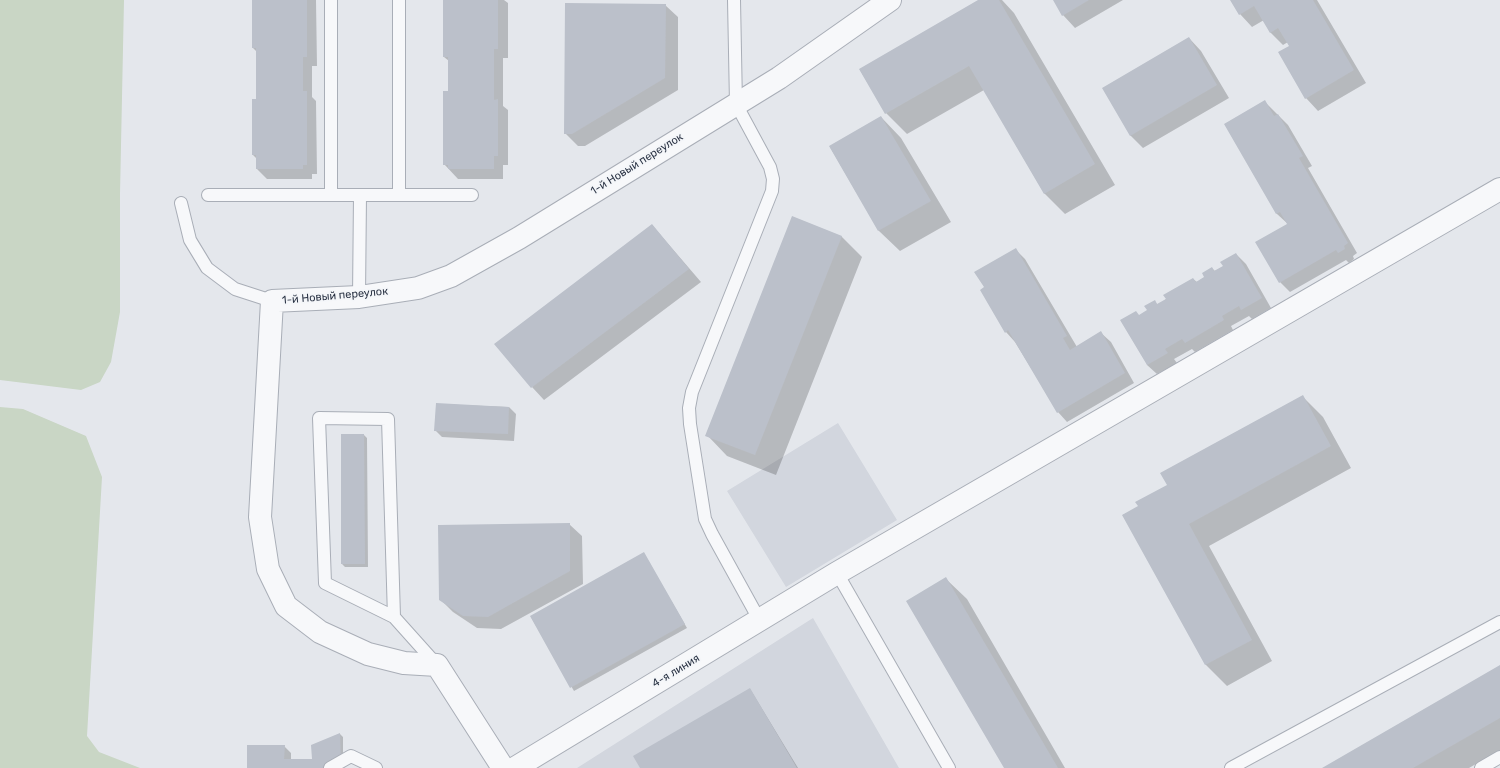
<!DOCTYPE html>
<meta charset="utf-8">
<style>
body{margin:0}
canvas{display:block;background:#e4e7ec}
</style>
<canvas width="1500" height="768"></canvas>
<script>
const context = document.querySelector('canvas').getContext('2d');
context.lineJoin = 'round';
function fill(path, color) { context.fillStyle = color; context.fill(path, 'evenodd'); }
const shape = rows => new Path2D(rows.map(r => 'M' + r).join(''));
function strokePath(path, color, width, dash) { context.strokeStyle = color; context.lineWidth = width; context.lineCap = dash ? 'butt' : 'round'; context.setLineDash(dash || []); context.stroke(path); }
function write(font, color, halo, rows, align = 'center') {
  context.font = font + ' Rubik,sans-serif'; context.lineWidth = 3.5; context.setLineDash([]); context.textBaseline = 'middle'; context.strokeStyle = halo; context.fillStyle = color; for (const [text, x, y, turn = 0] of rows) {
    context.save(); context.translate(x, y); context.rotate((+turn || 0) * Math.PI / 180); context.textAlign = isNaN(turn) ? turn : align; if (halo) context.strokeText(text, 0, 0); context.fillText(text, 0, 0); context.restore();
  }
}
fill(shape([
 [838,423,897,520,786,587,727,491],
 [813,618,899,768,577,768]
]), '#d2d6de');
fill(shape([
 [0,0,124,0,120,194,120,312,111,362,100,382,81,390,0,380],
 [0,407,23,409,86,436,102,477,87,736,99,752,140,768,0,768]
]), '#c9d6c5');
fill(shape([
 [253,0,316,0,317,66,312,66,312,97,316,101,317,174,312,174,312,179,267,179,257,169,257,159,253,155,257,100,257,52,253,48],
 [444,0,504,0,508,3,508,58,503,58,503,106,508,110,508,165,503,165,503,179,458,179,444,164,449,92,449,61,444,57],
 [980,0,1002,0,1014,13,1115,185,1065,214,1044,193,984,90,907,134,886,113,860,70],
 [1054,0,1123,0,1075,28,1063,15],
 [1231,0,1317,0,1366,83,1318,111,1306,98,1288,42,1283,45,1270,32,1264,20,1252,27,1240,14],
 [665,5,678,17,678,90,585,146,578,146,565,133],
 [1189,38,1201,51,1229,98,1143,148,1130,135],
 [1265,102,1288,125,1312,166,1308,168,1357,253,1353,256,1354,259,1349,263,1346,260,1290,292,1280,282,1288,224,1277,214,1225,124],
 [881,117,901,138,951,222,900,251,879,231,830,147],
 [652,225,701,282,544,400,532,387],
 [841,236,862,257,776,475,727,456,707,435],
 [1015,249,1025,259,1077,347,1101,333,1111,342,1134,383,1067,422,1058,412,1015,342,1006,332,985,288],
 [1236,254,1246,264,1271,308,1252,319,1249,316,1231,326,1233,330,1195,352,1192,349,1174,359,1177,363,1157,374,1147,365,1140,316,1148,311,1155,302,1158,305,1193,279,1197,282,1205,277,1212,268,1215,271,1224,266],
 [1302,396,1323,417,1351,468,1209,546,1272,661,1227,686,1206,665,1123,515,1139,507,1168,485],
 [437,404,509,407,516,414,514,441,442,437,435,430],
 [342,435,364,435,367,438,368,567,345,567,342,564],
 [569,524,582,536,583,584,501,629,477,628,453,612,440,599],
 [644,554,687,628,574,691,531,617],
 [946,579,967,599,1065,768,1005,768],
 [1500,666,1500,750,1469,768,1324,768],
 [750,689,798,768,641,768],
 [340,734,343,737,343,768,248,768,284,746,291,753,291,760,313,760]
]), '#0003');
fill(shape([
 [252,0,307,0,307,57,303,57,303,91,307,91,307,165,303,165,303,169,256,169,256,155,252,155,252,99,256,99,256,48,252,48],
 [443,0,498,0,498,49,494,49,494,100,498,99,498,156,494,156,494,169,448,169,448,165,443,165,443,91,448,91,448,57,443,57],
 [978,0,999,0,1095,164,1044,194,969,66,885,114,859,69],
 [1053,0,1089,0,1062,16],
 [1230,0,1313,0,1354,70,1305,99,1278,52,1289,46,1278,28,1270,33,1254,6,1239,15],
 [565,3,666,4,665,78,572,134,564,134],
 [1189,37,1217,85,1130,136,1102,88],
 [1265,100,1274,116,1278,114,1303,156,1299,158,1348,243,1344,246,1345,249,1338,253,1336,250,1279,283,1255,242,1287,224,1280,212,1276,214,1224,124],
 [881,116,931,201,878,231,829,146],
 [792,216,842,236,755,455,705,436],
 [652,224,689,269,531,388,494,344],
 [1016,248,1067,336,1063,338,1070,350,1101,331,1125,373,1057,413,1008,330,1005,333,980,290,984,287,974,272],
 [1236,253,1262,298,1241,310,1239,306,1222,316,1224,320,1185,343,1182,339,1165,349,1168,353,1147,365,1120,320,1136,311,1139,315,1147,310,1144,306,1155,300,1157,304,1166,299,1163,295,1193,278,1196,282,1204,277,1202,273,1212,267,1214,271,1223,266,1220,262],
 [1303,395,1331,446,1189,524,1252,640,1205,665,1122,515,1138,506,1135,502,1167,485,1160,473],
 [436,403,509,407,508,434,434,431],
 [341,434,364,434,365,564,341,564],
 [570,523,570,571,488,617,463,616,439,600,438,525],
 [644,552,685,624,570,688,530,616],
 [946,577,1058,768,1004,768,906,601],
 [1500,665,1500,718,1413,768,1322,768],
 [750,688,797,768,640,768,633,756],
 [340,733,341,768,247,768,247,745,285,745,284,759,312,759,311,745]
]), '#bbc0ca');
const service = shape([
 [331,0,331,195],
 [399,0,399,195],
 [734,0,736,104,770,167,773,179,772,191,692,392,689,408,690,424,705,519,712,534,760,621],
 [208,195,472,195],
 [181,203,190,240,207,268,235,289,272,301],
 [359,297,360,195],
 [319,418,388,419,394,617,325,583,319,418],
 [837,573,949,768],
 [394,617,437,665],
 [330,768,351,756,376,768],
 [1231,768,1500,622],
 [1481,768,1500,757]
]);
const minor = shape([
 [503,768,437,665,404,663,368,654,320,632,286,606,268,569,260,517,272,301,359,297,418,288,451,276,519,238,779,78,890,0],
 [515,768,837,573,1500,189]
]);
strokePath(service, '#a9aeb7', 14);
strokePath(minor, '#a9aeb7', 24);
strokePath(service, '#f7f8fa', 12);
strokePath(minor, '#f7f8fa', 22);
write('11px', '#2b3445', '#f4f6f9', [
 ["1-й Новый переулок",637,164,-32],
 ["1-й Новый переулок",335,296,-5],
 ["4-я линия",676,671,-31]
]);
</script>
